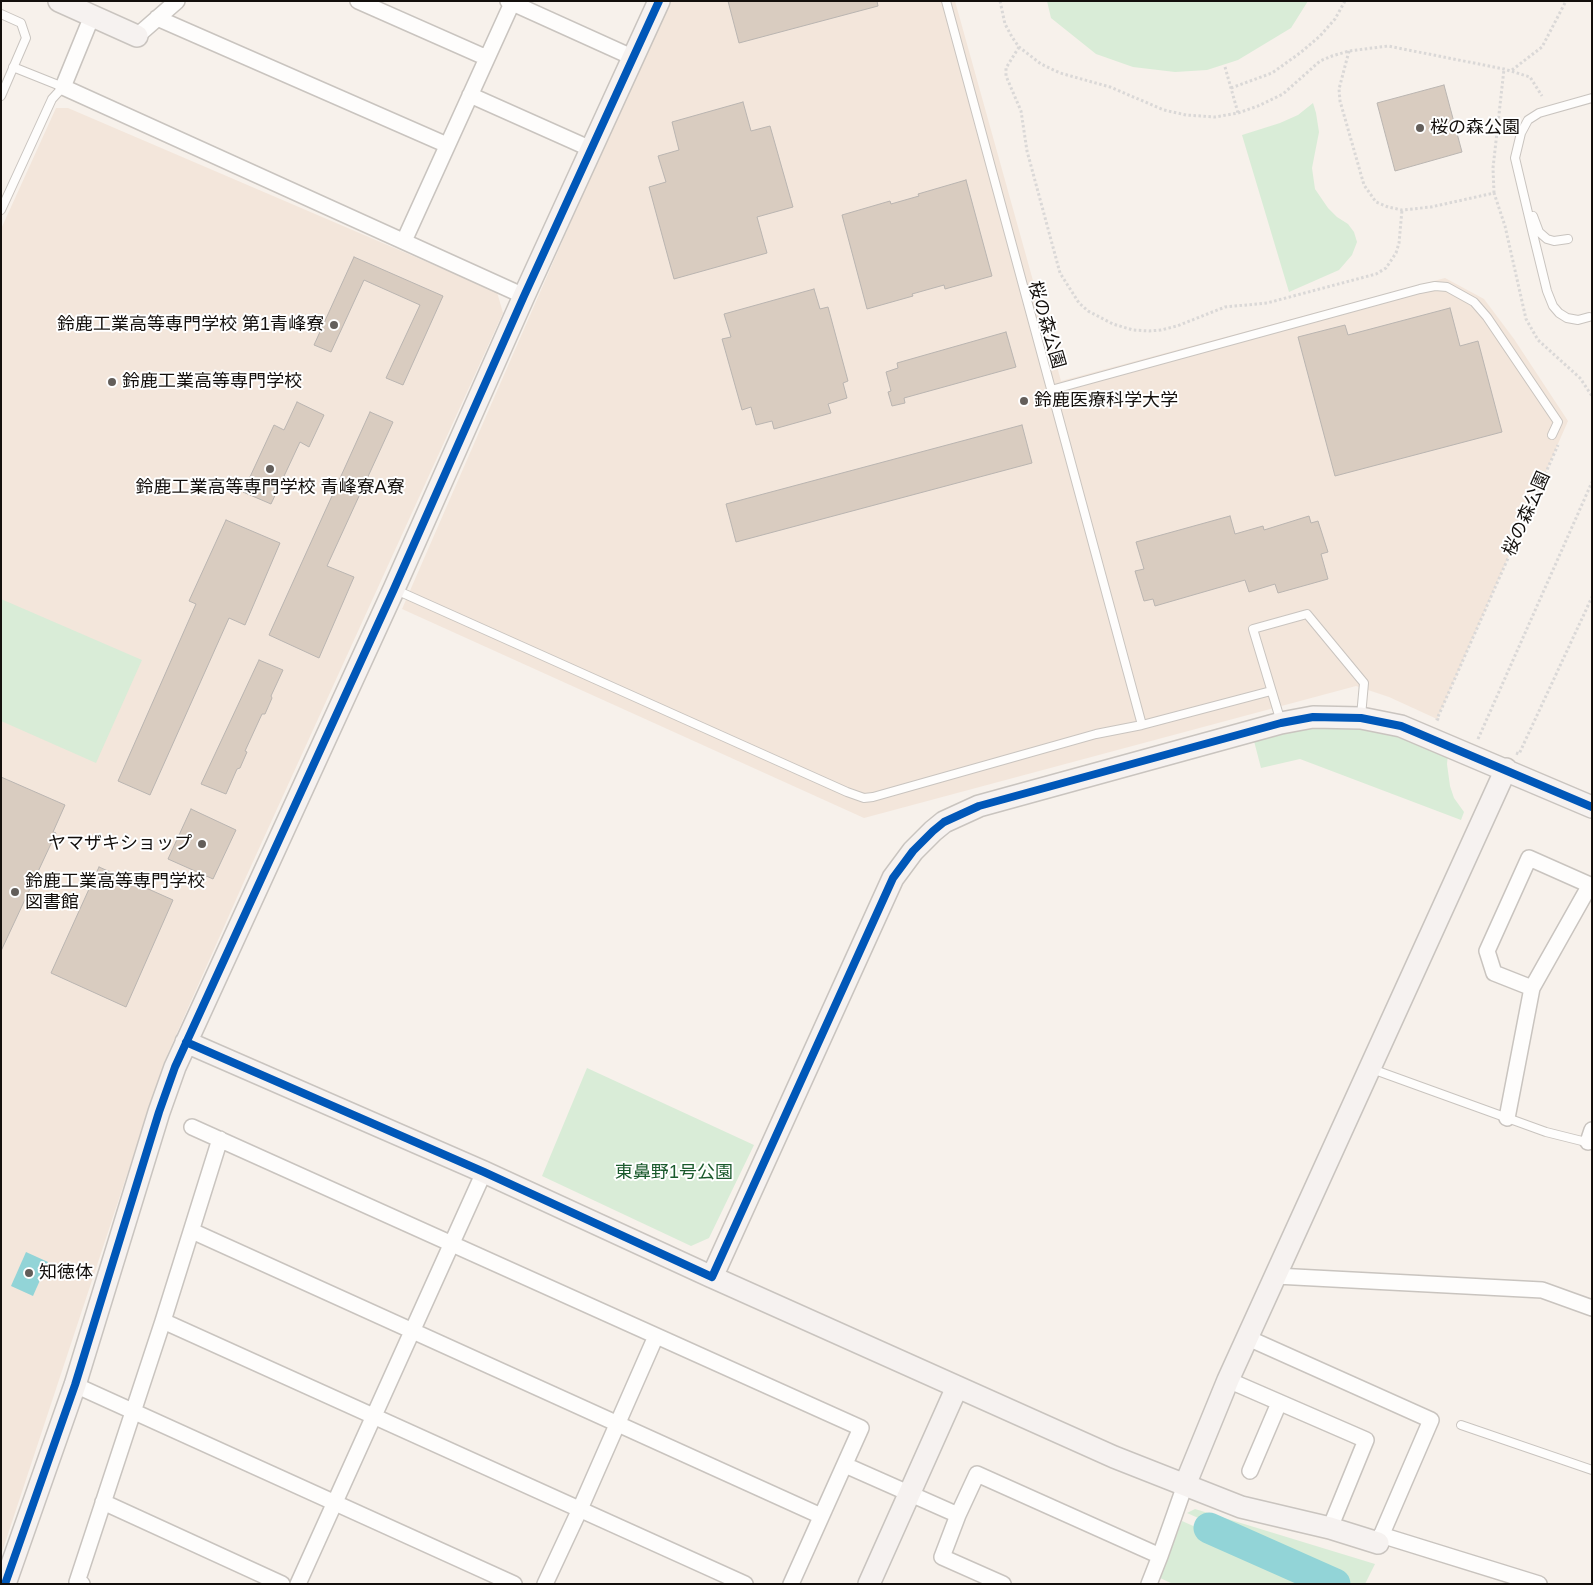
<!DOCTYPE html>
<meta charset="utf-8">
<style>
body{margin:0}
#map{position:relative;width:1593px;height:1585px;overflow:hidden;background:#f7f1eb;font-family:Helvetica,sans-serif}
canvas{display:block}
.frame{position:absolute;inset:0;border:2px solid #130f0c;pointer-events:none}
</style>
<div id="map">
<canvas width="1593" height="1585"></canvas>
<div class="frame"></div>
</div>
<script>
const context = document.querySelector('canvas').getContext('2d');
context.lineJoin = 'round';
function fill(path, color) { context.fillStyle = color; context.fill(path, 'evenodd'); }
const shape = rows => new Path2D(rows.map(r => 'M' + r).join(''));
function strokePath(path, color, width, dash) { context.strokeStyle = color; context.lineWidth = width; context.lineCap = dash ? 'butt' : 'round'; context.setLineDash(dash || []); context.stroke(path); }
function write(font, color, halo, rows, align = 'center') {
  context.font = font + ' Helvetica,"Noto Sans JP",sans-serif'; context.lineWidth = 4; context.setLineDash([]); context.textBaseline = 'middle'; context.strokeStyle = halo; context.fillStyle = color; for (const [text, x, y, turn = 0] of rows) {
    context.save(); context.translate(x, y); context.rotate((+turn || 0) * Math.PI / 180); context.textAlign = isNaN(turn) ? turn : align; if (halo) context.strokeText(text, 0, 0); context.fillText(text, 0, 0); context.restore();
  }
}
fill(shape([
 [667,1,955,1,1061,381,1445,278,1484,299,1514,339,1568,421,1437,719,1389,697,1356,686,864,818,402,609],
 [56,108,68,108,497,292,503,313,246,877,165,1060,1,1555,1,229]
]), '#f3e6db');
fill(shape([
 [1047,1,1308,1,1291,28,1238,60,1207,70,1175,72,1133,67,1096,54,1051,18],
 [1313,103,1316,113,1319,132,1312,168,1315,189,1328,208,1337,217,1348,224,1354,232,1357,242,1352,255,1339,270,1289,292,1242,135,1280,123,1298,115],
 [1,599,142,660,96,763,1,721],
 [1310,726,1358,726,1406,738,1448,754,1447,764,1450,786,1454,798,1464,812,1461,820,1300,759,1261,768,1254,741],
 [587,1068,754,1145,709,1238,691,1246,542,1176],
 [1195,1509,1375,1564,1365,1584,1348,1584,1187,1513],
 [1182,1521,1315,1580,1313,1584,1173,1584,1160,1578]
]), '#d9ecd7');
fill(shape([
 [26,1252,48,1262,33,1296,11,1286]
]), '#92d4d7');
strokePath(shape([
 [1209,1528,1335,1584]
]), '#92d4d7', 31);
const building = shape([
 [728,1,877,1,878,6,739,43,728,1],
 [1444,85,1462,152,1395,171,1377,103,1444,85],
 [743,102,751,131,770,126,793,207,757,217,767,253,674,279,649,187,666,182,658,156,679,150,672,122,743,102],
 [966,180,992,276,945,289,944,285,912,294,913,296,867,309,842,215,890,201,891,204,919,196,918,194,966,180],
 [354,257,443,296,403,385,386,378,420,305,364,280,331,352,314,345,354,257],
 [814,289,820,309,828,307,848,381,843,383,847,398,828,404,831,413,774,429,772,421,756,425,751,407,742,410,722,339,731,337,724,314,814,289],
 [1450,308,1460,346,1478,341,1502,432,1335,476,1298,337,1345,325,1348,335,1450,308],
 [1006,332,1016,367,904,398,905,403,892,406,888,392,891,391,886,372,898,368,897,363,1006,332],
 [297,402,324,415,309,447,300,442,271,504,243,492,274,425,284,430,297,402],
 [370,412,393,422,327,566,354,577,319,658,269,635,370,412],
 [1022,425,1032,463,736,542,726,504,1022,425],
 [1230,516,1235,534,1263,526,1264,530,1309,516,1311,523,1318,521,1328,552,1321,554,1328,579,1278,593,1275,584,1249,592,1245,580,1155,606,1153,599,1144,601,1135,571,1144,569,1136,542,1230,516],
 [226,520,280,543,245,625,229,618,150,795,118,781,196,604,189,601,226,520],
 [259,660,283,670,271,696,272,698,265,714,262,714,245,751,247,752,240,768,237,769,226,794,201,784,259,660],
 [1,777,65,805,53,832,56,833,1,951,1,777],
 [191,809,236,830,213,879,168,859,191,809],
 [99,867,173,900,126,1007,51,973,99,867]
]);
fill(building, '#d9ccc0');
strokePath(building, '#bab5b1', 1);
const lane = shape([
 [946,1,1142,725],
 [1,14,21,23,26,38,1,96],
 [1,210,52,99,63,87,13,67],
 [1533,216,1539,232,1547,239,1554,241,1568,239],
 [1589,317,1578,320,1567,318,1559,313,1553,306,1547,291,1533,234,1515,158,1521,133,1528,120,1539,113,1592,98],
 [1051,390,1420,289,1435,286,1447,287,1474,302,1487,317,1558,422,1552,435],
 [396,590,847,792,864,798,873,797,1096,734,1142,725,1271,691],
 [1281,722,1253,629,1307,614,1364,683,1361,716],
 [1372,1069,1546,1132,1590,1143],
 [1461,1425,1592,1470]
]);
const street = shape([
 [358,1,487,58],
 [508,1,634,58],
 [92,16,63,87,524,296],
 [157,18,447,145],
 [137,36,177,1],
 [470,95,591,149],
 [404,241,513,1],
 [1532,988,1494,973,1487,951,1529,858,1592,886],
 [1507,1118,1532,988,1590,885],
 [192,1127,861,1428,791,1584],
 [1588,1142,1592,1130],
 [192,1231,821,1516],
 [1276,1276,1542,1290,1592,1308],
 [163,1321,745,1584],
 [1248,1338,1431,1420,1378,1543],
 [1228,1380,1366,1440,1330,1528],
 [75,1385,514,1584],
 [845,1465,958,1515],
 [1250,1471,1279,1403],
 [103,1502,282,1584],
 [1381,1535,1539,1584],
 [1160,1556,1185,1485],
 [82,1584,77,1582,163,1321,220,1139],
 [298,1584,484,1172],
 [545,1584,580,1509,656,1336],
 [1003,1584,942,1557,958,1515,977,1474,1160,1556,1149,1584]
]);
const secondary = shape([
 [59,1,137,36],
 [186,1042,484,1172,712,1277,893,878,913,851,933,831,944,822,979,806,1281,723,1313,717,1361,718,1401,726,1592,807],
 [712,1277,1114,1457,1241,1507,1330,1528,1378,1543],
 [1185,1485,1228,1380,1506,769],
 [5,1584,75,1385,159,1112,175,1067,394,589,524,296,659,1],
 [869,1584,957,1387]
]);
strokePath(lane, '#c9c4bf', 10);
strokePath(street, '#c9c4bf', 18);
strokePath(secondary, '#c9c4bf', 24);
strokePath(shape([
 [1000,1,1005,24,1012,37,1019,47,1041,64,1060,73,1110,87,1164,110,1186,115,1215,117,1238,113,1258,106,1283,94,1320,61,1332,56,1349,51,1388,46,1504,69,1530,77,1542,96],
 [1019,47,1006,68,1006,76,1021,111,1027,151,1060,273,1079,303,1088,311,1113,324,1133,330,1149,331,1161,330,1177,326,1225,307,1267,303,1376,274,1386,268,1396,253,1399,243,1402,210],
 [1349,51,1339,89,1340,101,1364,185,1376,202,1388,207,1402,210,1431,207,1494,193,1505,226,1526,319,1538,340,1580,378,1592,396],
 [1225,67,1238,113],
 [1512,70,1542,47,1566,1],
 [1231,88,1272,73,1300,53,1320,36,1335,19,1345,1],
 [1494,193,1493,168,1504,69],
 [1439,720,1437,719,1558,445],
 [1478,739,1592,482],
 [1516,753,1519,754,1592,597]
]), '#dad8d7', 3, [2.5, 2.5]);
strokePath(lane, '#fefdfc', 8);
strokePath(street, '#fefdfc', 15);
strokePath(secondary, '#f6f2f0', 21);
strokePath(shape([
 [186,1042,484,1172,712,1277,893,878,913,851,933,831,944,822,979,806,1281,723,1313,717,1361,718,1401,726,1592,807],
 [5,1584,75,1385,159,1112,175,1067,394,589,524,296,659,1]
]), '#0057b8', 8);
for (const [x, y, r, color] of [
 [1420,128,5,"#635e5a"],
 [334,325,5,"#635e5a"],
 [112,382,5,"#635e5a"],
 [1024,401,5,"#635e5a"],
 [270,469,5,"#635e5a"],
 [202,844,5,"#635e5a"],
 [15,892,5,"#635e5a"],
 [29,1273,5,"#635e5a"]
]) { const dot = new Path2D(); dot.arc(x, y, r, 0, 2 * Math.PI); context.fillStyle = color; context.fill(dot); strokePath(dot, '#fff', 2); }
write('18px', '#130f0c', '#fff', [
 ["桜の森公園",1430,128],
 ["鈴鹿工業高等専門学校 第1青峰寮",324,325,"right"],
 ["鈴鹿工業高等専門学校",122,382],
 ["鈴鹿医療科学大学",1034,401],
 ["鈴鹿工業高等専門学校 青峰寮A寮",270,488,"center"],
 ["ヤマザキショップ",192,844,"right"],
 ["鈴鹿工業高等専門学校",25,882],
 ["図書館",25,903],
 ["知徳体",39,1273]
], 'left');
write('18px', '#130f0c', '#fff', [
 ["桜の森公園",1046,325,74],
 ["桜の森公園",1527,514,-66]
]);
write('18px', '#1b5a2d', '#fff', [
 ["東鼻野1号公園",674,1173]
]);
</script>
